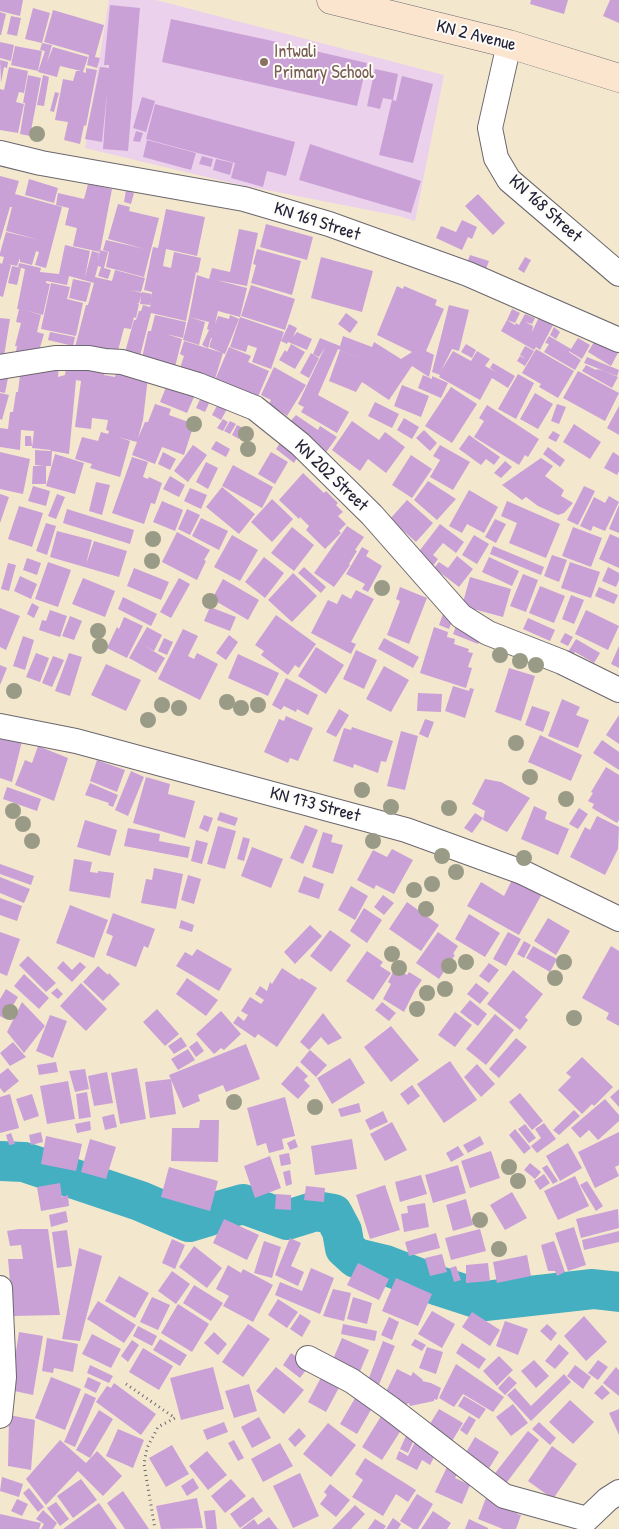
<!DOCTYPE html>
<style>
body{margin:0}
canvas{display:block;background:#f3e7ce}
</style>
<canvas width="619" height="1529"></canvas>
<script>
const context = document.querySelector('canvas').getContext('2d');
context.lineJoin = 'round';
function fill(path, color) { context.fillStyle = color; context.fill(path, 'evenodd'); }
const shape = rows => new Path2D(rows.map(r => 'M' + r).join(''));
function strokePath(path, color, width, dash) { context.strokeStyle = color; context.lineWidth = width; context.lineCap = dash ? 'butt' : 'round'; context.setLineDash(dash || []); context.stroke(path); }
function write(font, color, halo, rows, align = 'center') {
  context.font = font + ' "Patrick Hand",sans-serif'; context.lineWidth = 4; context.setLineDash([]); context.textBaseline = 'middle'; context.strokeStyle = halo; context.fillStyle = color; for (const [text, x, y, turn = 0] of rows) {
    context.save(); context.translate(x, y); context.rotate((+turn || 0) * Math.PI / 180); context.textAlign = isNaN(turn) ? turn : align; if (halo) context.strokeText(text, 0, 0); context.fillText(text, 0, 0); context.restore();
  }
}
fill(shape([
 [109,0,156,0,444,75,415,221,399,216,236,184,85,148]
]), '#ebd1eb');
strokePath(shape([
 [0,1161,24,1162,140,1201,189,1222,209,1216,222,1210,243,1204,287,1220,316,1211,333,1214,342,1231,345,1248,356,1258,385,1265,439,1286,485,1301,593,1289,619,1292]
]), '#43afc1', 40);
fill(shape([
 [0,0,23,0,20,16,0,11],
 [531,0,568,0,564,14,530,4],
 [610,0,619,0,619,23,603,16],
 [110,5,140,8,128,151,103,149,107,93,102,142,85,139,100,67,109,68,109,65,104,65],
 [33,8,50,13,42,43,25,39],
 [53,10,104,25,95,57,100,58,97,68,87,65,89,55,44,42],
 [0,12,6,14,1,35,0,35],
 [11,16,21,18,17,36,7,34],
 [171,19,277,42,276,47,297,52,298,47,367,63,357,106,162,62],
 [0,42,14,45,11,61,0,58],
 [42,43,52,45,47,62,53,47,88,57,83,72,86,73,86,68,97,70,94,85,79,82,94,85,86,126,84,125,80,144,64,140,68,122,55,120,63,79,73,81,76,71,81,71,60,66,57,77,38,72,45,51,40,50],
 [15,46,42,51,38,71,11,65],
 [0,60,8,62,7,68,4,67,1,83],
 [9,67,28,71,24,93,19,92,16,102,24,104,18,133,0,130,0,89,4,90],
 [375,69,398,74,393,100,383,98,380,109,367,106],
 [28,75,41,78,30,136,20,134,25,103,23,103],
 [43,75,49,77,44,106,37,105],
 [402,76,433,84,413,163,379,155,392,100,396,101],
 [55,92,59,93,54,112,50,111],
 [142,97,155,101,146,132,133,128],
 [155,104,295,142,286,176,267,171,263,187,231,178,235,163,146,139],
 [136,131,143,133,140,142,133,141],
 [147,140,196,153,191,170,143,157],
 [310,144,421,181,411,213,299,180],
 [202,156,213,159,211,167,199,164],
 [216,159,233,163,230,175,213,170],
 [0,176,19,181,15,194,62,207,46,268,35,265,39,252,36,251,32,265,20,262,20,258,17,266,8,264,11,265,3,297,0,296,0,263,2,264,4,257,0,256,0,253,6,232,40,240,6,231,12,207,10,207,0,241],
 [29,179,58,188,54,203,25,195],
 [88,184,112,189,100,252,73,246,77,228,65,225,69,208,56,205,58,193,84,199],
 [126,190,134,193,131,204,124,202],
 [478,194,505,223,493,235,465,206],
 [118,204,130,207,129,211,159,218,144,277,106,267,109,252,103,250,106,240,145,249,108,239],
 [166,209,205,217,197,256,166,249,163,266,171,268,174,252,201,258,198,273,196,272,186,321,151,313,139,360,124,356,134,320,136,320,139,311,141,311,143,305,150,307,152,292,144,290,153,247,158,248],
 [462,220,477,227,472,239,468,237,462,250,436,238,441,226,456,232],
 [266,224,313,237,307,260,260,247],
 [239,229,258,233,247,286,216,280,247,288,240,317,218,311,215,324,218,316,229,319,230,315,239,319,225,354,209,347,212,338,211,338,208,348,202,345,209,330,207,329,209,322,189,317,197,275,209,279,212,268,230,272],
 [65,245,90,251,85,277,92,251,99,253,98,261,100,250,108,252,104,268,111,270,108,279,98,276,101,267,98,266,95,277,112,281,115,270,145,278,141,292,130,290,142,293,142,292,152,294,150,305,140,304,141,296,139,303,137,303,139,304,136,318,134,317,131,329,124,328,116,358,75,347,86,305,88,305,94,283,69,276,67,285,46,281,46,283,50,284,43,315,24,310,41,315,37,332,44,334,39,351,31,350,29,359,15,356,17,346,15,346,21,323,16,322,19,309,17,309,25,269,18,267,19,263,41,268,40,272,59,274],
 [257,249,301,261,292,295,251,283,256,265,253,264],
 [470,255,489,261,486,269,467,263],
 [321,257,373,271,362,312,311,298],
 [525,257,531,260,524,273,518,269],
 [12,266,21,268,17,285,8,283],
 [73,279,91,283,86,302,69,298],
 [51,283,70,287,67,299,83,303,76,336,41,329],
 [251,285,295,299,285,330,241,316],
 [397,286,403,289,404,286,437,300,435,305,444,309,426,351,434,355,429,377,412,366,389,400,362,382,356,392,329,381,340,350,369,362,338,349,318,395,349,412,337,433,301,412,304,407,298,404,325,347,319,357,313,354,320,338,340,346,343,336,372,347,374,342,401,359,412,352,377,335],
 [449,305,469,310,459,351,452,349,441,371,453,351,471,361,477,351,490,359,485,366,496,372,490,368,493,363,515,376,508,388,492,378,480,400,439,377,440,375,432,372],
 [512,309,520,313,515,323,507,320],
 [346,313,358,322,350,333,338,324],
 [525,314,535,318,532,324,525,322,533,326,532,332,540,315,554,323,540,350,536,347,534,350,501,331,507,320,515,325,516,323,519,325],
 [155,315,186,322,183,338,166,334,182,339,175,367,142,358,148,331,151,331],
 [189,317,205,322,199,345,183,340],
 [240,317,284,332,271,369,252,362,257,348,248,345,246,352,230,347],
 [0,318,10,319,4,356,0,356],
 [289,324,297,328,293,337,297,332,312,339,307,350,288,342,287,344,281,341],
 [554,327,560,332,556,339,550,335],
 [50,332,75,337,73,346,48,340],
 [549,336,571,349,578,338,590,345,582,359,569,351,569,352,581,360,575,370,544,352,549,344,545,343],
 [597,337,619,351,611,366,588,352],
 [184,341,223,353,215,379,180,368,184,356,180,354],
 [291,344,305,352,295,369,279,360,285,350,287,352],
 [466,344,476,350,472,358,461,352],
 [525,346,534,351,525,366,517,361,520,356,526,359,520,355],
 [229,347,251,356,248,362,269,371,257,399,215,380],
 [536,349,574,371,558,398,539,387,541,384,522,373],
 [311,353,319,358,309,378,300,373],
 [587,357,619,370,617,376,584,363],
 [59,365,58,377,65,375,66,368,105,370,104,375,115,377,116,373,148,377,143,420,138,438,145,422,148,422,155,404,171,409,169,415,194,424,184,455,162,447,155,464,132,455,137,442,118,437,130,441,120,477,90,468,92,464,75,459,82,437,98,441,101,432,108,434,109,431,106,430,108,420,92,418,91,429,75,427,81,381,76,380,69,454,52,451,51,466,46,466,46,484,32,484,33,466,44,466,35,465,35,450,50,451,51,450,32,448,34,431,21,430,20,450,0,447,0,428,8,429,10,412,13,412,16,392,18,392,20,375,24,375,25,368],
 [586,365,596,370,597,369,604,371,618,377,612,388,582,371],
 [274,367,306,385,287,416,269,404,271,400,261,395],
 [578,371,619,393,605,421,563,398],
 [518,374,534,383,516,419,498,409],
 [423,375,432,379,432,376,448,383,441,398,418,388],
 [0,376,8,378,5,393,0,392],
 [167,385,194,397,187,413,160,402],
 [402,385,429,396,421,417,394,406],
 [451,387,477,404,452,443,425,426],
 [0,393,9,395,2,420,0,419],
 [535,393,553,404,538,429,520,419],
 [202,395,211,399,205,412,196,408],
 [219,402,228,407,221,420,212,415],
 [375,402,399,414,392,428,368,416],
 [557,404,566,407,559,424,551,421],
 [487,405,539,439,528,457,525,455,519,465,474,437,484,421,479,418],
 [619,406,619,435,607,428],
 [296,415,318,430,320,426,337,437,324,455,287,425],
 [404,418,419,427,412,439,397,430],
 [223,419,228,422,223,431,217,428],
 [230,421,236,424,230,434,224,431],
 [352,421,379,440,385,432,405,447,386,473,368,459,360,471,332,450],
 [574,424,601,442,590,459,563,442],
 [237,425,245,429,239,439,232,435],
 [424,430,437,443,430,451,416,438],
 [553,431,560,435,556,442,548,438],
 [469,435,500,457,494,465,486,459,481,465,459,449],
 [25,436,31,436,32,446,25,446],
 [216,441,230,449,226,457,211,449],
 [280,443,298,456,294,463,276,449],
 [193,445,207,455,188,482,174,471],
 [440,445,470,462,453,490,430,477,440,460,433,456],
 [548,447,565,460,560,467,543,454],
 [0,452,30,459,23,494,0,489],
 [163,452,176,459,170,470,158,464],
 [271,452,288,462,275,484,258,474],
 [613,452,619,456,619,471,617,475,604,468],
 [55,454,84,463,75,494,46,486],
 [411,455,432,469,412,498,392,485],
 [132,457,148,462,143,477,148,479,149,477,162,483,155,504,151,503,144,524,112,513],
 [541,458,553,466,545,476,564,490,561,496,573,503,564,513,558,515,538,506,526,497,522,500,502,485],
 [505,461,512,467,501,478,494,473],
 [206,462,218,468,208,489,196,482],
 [233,465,273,487,262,508,222,486],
 [303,473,324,493,326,491,338,503,336,505,343,512,338,516,346,524,339,531,341,533,325,549,306,530,309,526,300,517,299,519,279,500],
 [170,476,185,485,179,497,163,489],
 [428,481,456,499,437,520,414,500],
 [96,482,110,485,102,515,89,511],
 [33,486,50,491,46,506,28,501],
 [584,486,595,491,578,525,567,520],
 [222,487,255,514,239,534,206,507],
 [190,488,207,495,201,509,184,501],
 [469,490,498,507,484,533,467,524,462,533,449,526],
 [0,494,9,497,0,523],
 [57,494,65,497,56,519,48,516],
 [609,496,619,502,605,531,593,526,591,531,580,526,594,497,605,503],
 [272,499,293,519,272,542,251,522],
 [407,500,433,523,416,542,390,519],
 [162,501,183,510,175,531,153,522],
 [507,501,560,524,546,558,509,543,517,523,501,516],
 [619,505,619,533,609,529],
 [19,506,43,513,32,547,8,539],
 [67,509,134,530,130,544,63,523],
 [187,509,200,515,190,535,178,529],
 [201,518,228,531,219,550,192,536],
 [495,519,506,524,496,543,485,537],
 [46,523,56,526,47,555,36,551],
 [440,524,464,542,456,553,443,543,433,555,438,559,433,566,417,554],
 [347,526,364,537,355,550,357,551,349,564,350,565,334,587,314,573],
 [292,527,314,545,294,571,271,553],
 [573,527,602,538,591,567,562,556],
 [57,531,92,540,86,564,94,541,127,551,119,577,50,557],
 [177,532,210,550,204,560,206,561,197,580,162,562],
 [610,534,619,538,619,568,599,559],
 [232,535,258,550,240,581,214,567],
 [474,535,489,544,477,564,462,555],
 [493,546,544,567,541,575,490,554],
 [362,547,369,551,366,556,382,566,368,592,362,589,365,584,346,574],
 [552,555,567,560,559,582,544,576],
 [457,556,473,569,459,587,434,568,439,562,448,568],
 [264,557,284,573,265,598,245,582],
 [489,557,519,571,512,586,482,572],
 [27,558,41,563,37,575,23,570],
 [48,562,71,570,58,607,35,599],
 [570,562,600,572,591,598,561,588],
 [8,563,16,565,9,591,1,589],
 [304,567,326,587,321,593,298,573],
 [608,567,619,573,619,580,616,587,602,581],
 [134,568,169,582,161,600,127,586],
 [293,573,317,596,292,622,268,600],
 [523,574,538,580,526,612,510,606],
 [20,576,37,584,31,599,14,591],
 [470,577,511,589,503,617,462,606],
 [83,578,115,591,105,617,72,604],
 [179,578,190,584,171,618,160,612],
 [223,579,259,600,248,620,212,599],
 [540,586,565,596,554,623,529,613],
 [400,587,427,598,409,644,387,635,400,601,396,599],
 [599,587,618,595,614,604,595,596],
 [356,590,374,599,351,642,356,644,351,654,311,633,328,600,337,604,342,594,351,599],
 [571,595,584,600,574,624,562,619],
 [123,597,157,614,151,626,118,609],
 [32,603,39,607,34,618,27,614],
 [210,607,236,617,230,631,204,621],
 [0,608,20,616,6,650,0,647],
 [50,610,67,616,60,637,39,630,42,620,46,621],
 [586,610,619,626,608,650,575,634],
 [443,614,453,619,449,629,439,625],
 [276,615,316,644,299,668,295,665,288,675,261,655,264,651,255,645],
 [70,616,82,621,74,640,62,636],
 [124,617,143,626,127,658,107,648,117,627,119,629],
 [528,618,555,630,550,641,523,629],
 [457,624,482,635,478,644,453,634],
 [147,627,162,635,154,651,143,645,165,658,156,673,129,658],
 [434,627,448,632,447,637,455,639,454,644,469,649,468,652,473,653,468,667,472,668,466,688,420,673],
 [183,629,198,636,188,656,194,659,197,653,218,664,200,700,158,679],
 [565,633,573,637,568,646,560,642],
 [229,635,238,642,226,660,216,653],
 [23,636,34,640,25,670,13,666],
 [164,638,173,642,167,655,158,651],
 [384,638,419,657,413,668,378,649],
 [576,639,600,653,594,663,575,652,573,654,568,652],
 [619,646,619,668,611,664],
 [316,647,344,665,326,694,298,676],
 [356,650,377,660,364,689,343,679],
 [36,653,49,658,40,682,26,677],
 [69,653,82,657,70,696,55,691],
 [238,654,279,673,268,696,228,678],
 [53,656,64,660,52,687,42,683],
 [106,664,141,680,126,711,91,695],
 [0,665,7,668,0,685],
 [384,666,409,680,391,712,366,699],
 [509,668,535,676,521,721,495,712],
 [286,678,318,695,308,715,297,709,296,712,284,706,281,710,272,705],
 [453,686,469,691,470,688,474,689,465,718,445,711],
 [418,693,442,694,441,712,417,711],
 [562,699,580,707,576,715,589,720,578,748,548,736],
 [532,706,550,712,543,732,525,725],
 [339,709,349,715,336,737,326,732],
 [619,715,619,744,606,735],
 [286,716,313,728,298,761,290,758,288,763,264,752,279,719,284,721],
 [425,719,434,722,428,738,419,734],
 [352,727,393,741,386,762,381,761,378,773,354,764,353,768,333,761,344,728,351,730],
 [401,731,418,736,405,790,387,786],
 [540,735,582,755,571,781,528,762],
 [0,736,23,737,12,782,0,778],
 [602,740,619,752,619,770,593,753],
 [38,746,68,758,54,801,15,785,25,760,32,763],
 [97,760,125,770,117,792,90,781],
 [606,767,619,775,619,820,617,823,592,808,594,804,588,801,593,793,591,792],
 [131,771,144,777,128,816,115,810],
 [146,777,170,784,168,794,195,801,185,838,133,823],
 [485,779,501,782,530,798,507,832,483,820,485,811,472,804],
 [90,783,118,795,113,807,108,805,109,803,85,795],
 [7,787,41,799,37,811,3,799],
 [534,806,547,812,545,819,569,829,558,855,521,839],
 [579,808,588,814,578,829,569,824],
 [220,812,238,818,235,826,217,820],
 [475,813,483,818,472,833,464,828],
 [204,815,213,818,208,832,199,828],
 [597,816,619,827,618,849,605,875,570,857,585,827,590,830],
 [85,820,117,830,110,856,77,847],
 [305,825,318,830,303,864,290,858],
 [218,826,236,831,225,869,207,864],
 [128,828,160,834,159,841,190,847,188,858,124,846],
 [323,832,333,835,331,842,343,845,333,874,312,867],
 [243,837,250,839,244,861,237,859],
 [196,840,208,843,202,864,191,861],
 [252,847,283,859,271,888,241,876],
 [392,849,413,860,394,894,376,885,374,889,357,880,373,850,387,857],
 [74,859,92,862,90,872,98,873,98,871,114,873,110,898,69,891],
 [0,864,34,876,31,885,0,874],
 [154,868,183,874,176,909,141,903,146,879,152,880],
 [188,875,201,879,194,904,181,900],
 [304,876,324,884,319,899,298,892],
 [0,877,30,889,24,903,0,893],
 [513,878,542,894,519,935,467,906,481,882,504,896],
 [351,886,368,896,355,920,338,910],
 [383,895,394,903,384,915,374,907],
 [0,898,22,906,17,921,0,915],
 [407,902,439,925,421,951,389,929],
 [70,905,108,920,94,958,56,943],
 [364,908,382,920,367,943,350,931],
 [113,913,155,929,148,948,144,946,136,967,106,955,113,936,106,933],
 [469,914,500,933,485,957,455,939],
 [548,918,570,931,556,955,534,941],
 [181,920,194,925,192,932,179,928],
 [310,925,322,936,295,964,284,952],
 [330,930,351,945,331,972,310,956],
 [0,932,20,939,7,976,0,973],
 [438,932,458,946,453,954,455,955,439,979,416,963],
 [508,932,521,939,506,966,493,959],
 [524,941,531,945,524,958,517,954],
 [533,946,557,959,550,972,526,958],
 [611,946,619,951,619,1026,606,1019,609,1013,582,998],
 [197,949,232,969,219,991,176,966,185,952,192,956],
 [367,951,383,962,380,966,391,973,373,1000,346,981],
 [28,956,56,983,46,992,19,965],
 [63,961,72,970,80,962,86,967,72,982,57,968],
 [489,963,499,970,489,983,479,976],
 [98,966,108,975,109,973,120,984,103,1001,83,982],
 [282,968,300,980,301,978,317,988,277,1047,258,1034,255,1038,233,1023,238,1016,244,1021,248,1015,241,1011,250,997,261,1004,264,1000,255,994,260,986,267,991,270,982,272,984],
 [395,968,407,975,409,972,422,980,415,990,404,1012,383,999,391,984,388,982],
 [513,970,543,994,525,1017,528,1020,520,1030,487,1004],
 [24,974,49,998,39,1009,14,986],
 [187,978,218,1000,206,1016,176,994],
 [81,983,107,1009,86,1031,60,1006],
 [476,983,489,993,480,1004,467,994],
 [57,988,63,994,58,999,51,993],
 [6,989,18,997,5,1019,0,1016,0,999],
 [470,1000,487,1014,478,1026,460,1012],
 [22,1002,45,1026,24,1053,7,1032],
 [382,1002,396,1013,389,1021,375,1010],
 [157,1009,179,1034,165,1046,143,1022],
 [221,1011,241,1034,224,1050,221,1048,214,1054,196,1034],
 [455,1012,472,1025,455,1047,438,1035],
 [323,1013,342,1038,328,1045,321,1037,309,1050,300,1042],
 [495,1014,514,1030,486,1065,466,1049],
 [50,1015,67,1021,53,1058,36,1051],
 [391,1026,419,1060,391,1082,364,1047],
 [181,1037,187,1046,174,1054,168,1046],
 [516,1038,527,1047,499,1078,489,1069],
 [197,1041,204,1051,196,1057,189,1047],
 [13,1042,26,1057,10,1066,0,1053],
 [246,1044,260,1079,226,1092,223,1085,198,1095,200,1101,183,1108,169,1075],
 [188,1049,195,1060,178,1070,171,1059],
 [310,1050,327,1065,316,1077,300,1062],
 [582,1057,613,1087,594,1106,592,1104,582,1114,558,1090,571,1077,566,1073],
 [350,1058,365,1083,332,1104,317,1078],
 [450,1061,477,1100,444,1123,417,1084],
 [56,1062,58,1072,39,1075,37,1065],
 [477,1064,495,1084,481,1097,464,1077],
 [297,1066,308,1076,304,1080,310,1086,298,1099,281,1084],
 [8,1068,19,1081,4,1093,0,1088,0,1074],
 [137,1068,146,1119,120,1124,111,1073],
 [85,1069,89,1089,75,1092,69,1071],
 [107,1072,113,1103,94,1106,88,1076],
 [171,1079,176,1114,150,1118,145,1082],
 [68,1081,75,1119,47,1124,40,1086],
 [412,1085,420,1096,408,1105,400,1094],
 [619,1089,619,1107,610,1097],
 [87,1092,91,1117,79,1119,76,1094],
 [520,1093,543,1121,532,1130,509,1102],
 [10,1094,19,1128,0,1133,0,1097],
 [32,1094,39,1116,24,1121,16,1099],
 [285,1097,295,1136,282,1139,284,1149,269,1153,266,1143,257,1146,247,1108],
 [605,1099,619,1115,619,1121,598,1140,589,1130,580,1138,571,1128],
 [359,1103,361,1112,341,1117,338,1109],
 [574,1110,580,1116,559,1135,553,1130],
 [383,1111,388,1122,370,1130,365,1120],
 [114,1114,117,1127,105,1130,102,1117],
 [200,1120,219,1120,218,1162,171,1161,172,1128,199,1128],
 [90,1121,91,1130,77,1133,75,1124],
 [392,1122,407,1150,385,1161,370,1134],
 [544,1123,556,1139,537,1153,531,1146,541,1138,535,1129],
 [525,1124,536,1138,529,1143,518,1129],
 [515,1129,531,1148,524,1154,509,1135],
 [41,1132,43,1142,31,1145,29,1135],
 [619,1132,619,1165,615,1167,619,1176,595,1188,578,1152],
 [11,1133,15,1144,9,1145,6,1135],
 [46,1136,82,1144,76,1171,41,1164],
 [480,1136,484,1144,468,1153,463,1145],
 [90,1139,116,1147,106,1179,81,1172],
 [295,1139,298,1147,290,1150,287,1143],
 [352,1139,357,1169,315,1175,311,1146],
 [568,1143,582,1168,560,1181,546,1156],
 [458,1146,464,1155,451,1162,446,1153],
 [491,1151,500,1178,470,1188,461,1161],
 [289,1153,291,1164,281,1166,279,1155],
 [270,1156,281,1188,255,1198,244,1166],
 [530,1163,541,1172,535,1179,524,1170],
 [458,1165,466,1193,433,1203,425,1175],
 [547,1165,558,1181,553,1184,542,1168],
 [169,1167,218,1181,210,1211,161,1197],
 [290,1170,292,1184,286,1186,283,1172],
 [544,1174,550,1183,540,1190,534,1181],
 [421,1175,427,1194,400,1202,395,1182],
 [575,1176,589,1206,558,1220,544,1191],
 [587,1181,603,1206,596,1211,580,1185],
 [60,1183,62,1197,68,1195,69,1206,41,1211,37,1187],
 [385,1185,400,1230,370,1239,356,1195],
 [306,1186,325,1188,324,1202,304,1200],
 [512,1192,527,1218,505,1230,490,1205],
 [276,1194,291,1195,291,1210,275,1209],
 [466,1199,473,1225,453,1231,446,1205],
 [425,1203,429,1227,404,1232,401,1214,408,1213,407,1206],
 [618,1209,619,1228,581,1238,576,1219],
 [66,1211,68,1222,51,1227,49,1215],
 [224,1219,259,1235,247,1260,213,1243],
 [574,1227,586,1265,568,1271,555,1233],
 [19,1229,48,1229,60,1315,13,1316,8,1259,23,1259,21,1245,10,1246,7,1231],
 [480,1229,486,1251,451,1260,445,1238],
 [67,1230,72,1266,57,1268,52,1232],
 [619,1231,619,1242,584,1250,582,1240],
 [436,1233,440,1248,409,1256,405,1242],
 [290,1238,301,1243,291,1266,304,1272,298,1286,275,1275],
 [172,1239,185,1245,175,1269,162,1263],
 [264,1241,281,1247,272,1278,254,1273],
 [554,1241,565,1272,557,1276,555,1271,548,1271,541,1245],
 [194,1246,222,1268,207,1288,179,1267],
 [79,1248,102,1256,80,1341,62,1339],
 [442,1254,447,1272,430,1276,425,1258],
 [527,1255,531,1276,497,1283,493,1262],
 [358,1263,389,1279,379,1300,347,1285],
 [488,1263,490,1281,466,1283,466,1265],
 [228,1265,241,1273,243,1269,273,1285,253,1322,223,1306,229,1296,216,1289],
 [456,1266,461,1280,454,1282,450,1268],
 [311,1268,334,1278,320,1314,275,1295,280,1282,302,1291],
 [172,1271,190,1284,176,1304,158,1291],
 [119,1276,149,1293,135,1318,105,1301],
 [396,1278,432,1294,418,1326,382,1311],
 [194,1285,223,1303,211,1321,183,1303],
 [333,1289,351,1293,344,1321,323,1316],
 [152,1297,170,1305,158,1330,140,1322],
 [353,1297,372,1303,367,1324,347,1319],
 [278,1299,298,1312,287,1328,268,1315],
 [98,1301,136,1325,124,1343,87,1319],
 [178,1304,209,1324,192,1352,161,1333],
 [432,1311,455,1324,442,1348,418,1334],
 [472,1312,500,1330,490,1346,462,1327],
 [300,1314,311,1321,302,1337,290,1329],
 [584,1316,607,1342,586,1361,564,1336],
 [389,1317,399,1322,392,1340,381,1335],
 [505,1321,528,1329,518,1355,496,1346],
 [248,1324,270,1339,243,1377,222,1362],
 [343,1324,377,1331,375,1341,341,1334],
 [547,1324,557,1333,551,1341,540,1331],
 [138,1326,157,1336,152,1346,133,1336],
 [19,1332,43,1336,33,1395,10,1390],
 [214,1332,227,1344,218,1355,204,1343],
 [92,1334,121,1349,111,1368,82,1354],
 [47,1338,78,1344,73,1372,54,1368,53,1373,42,1371],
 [342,1338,369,1350,358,1376,331,1364],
 [160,1339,187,1355,180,1366,153,1350],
 [415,1339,426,1345,422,1351,411,1345],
 [132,1340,139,1345,128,1362,121,1356],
 [383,1341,395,1346,378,1387,367,1383],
 [462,1343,486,1359,479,1369,456,1353],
 [559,1344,569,1353,555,1369,545,1361],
 [427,1347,443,1352,436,1374,419,1368],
 [143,1348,173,1366,159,1390,129,1372],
 [291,1353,309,1366,300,1378,283,1365],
 [499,1356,513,1370,497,1386,483,1371],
 [534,1360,549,1376,536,1388,521,1371],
 [598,1360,608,1367,598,1380,588,1373],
 [456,1364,504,1397,493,1412,463,1394,454,1407,439,1398],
 [90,1365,113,1376,109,1383,87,1373],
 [575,1365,591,1377,583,1389,567,1376],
 [213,1367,224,1409,181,1420,170,1378],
 [276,1367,304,1390,284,1414,256,1391],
 [616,1367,619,1370,619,1396,603,1383],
 [397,1369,411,1376,413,1372,423,1380,422,1381,431,1383,441,1388,437,1400,434,1399,434,1401,410,1406,409,1403,399,1408,384,1396],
 [325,1370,343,1380,326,1412,308,1402],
 [564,1374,571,1382,531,1421,507,1395,515,1388,531,1406],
 [509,1376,517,1383,505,1395,498,1388],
 [51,1377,81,1389,65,1430,35,1418],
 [88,1377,101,1383,96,1393,84,1387],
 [114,1383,156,1414,141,1435,96,1402,107,1386,111,1388],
 [249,1384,257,1411,234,1418,225,1391],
 [602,1385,610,1393,602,1400,594,1393],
 [85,1393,96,1398,75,1447,64,1442],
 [358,1393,375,1403,357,1434,340,1424],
 [464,1396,486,1409,479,1419,458,1406],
 [570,1400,594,1422,573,1444,549,1422],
 [513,1404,528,1423,511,1436,496,1417],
 [439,1409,463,1423,449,1446,425,1432],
 [619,1409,619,1435,609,1413],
 [99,1410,113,1419,90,1458,76,1450],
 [383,1413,403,1427,382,1460,362,1447],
 [9,1415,35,1420,31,1470,8,1466],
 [469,1416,476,1420,467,1435,460,1430],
 [259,1417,271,1438,252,1448,241,1427],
 [224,1422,228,1432,207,1440,203,1430],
 [539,1422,556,1438,550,1445,532,1429],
 [328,1423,356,1445,331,1477,303,1454],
 [299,1428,306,1436,295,1447,288,1439],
 [118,1429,144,1440,133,1468,106,1456],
 [528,1431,539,1440,504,1486,492,1477],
 [406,1436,414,1440,408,1453,400,1449],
 [475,1437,499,1452,488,1470,464,1456],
 [60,1440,86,1463,97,1451,122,1476,103,1496,78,1471,46,1505,26,1479],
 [234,1440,244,1458,238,1461,228,1443],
 [415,1442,436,1453,430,1465,422,1460,417,1470,396,1459,399,1451,408,1456],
 [280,1443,293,1466,263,1482,251,1459],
 [172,1445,189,1474,166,1487,149,1458],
 [552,1446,577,1464,553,1499,528,1481],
 [207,1451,227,1475,208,1490,189,1466],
 [365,1458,416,1490,408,1502,396,1494,383,1516,352,1497,363,1480,355,1474],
 [447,1467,458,1472,455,1478,470,1485,462,1504,435,1492],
 [300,1473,319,1516,293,1528,273,1486],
 [2,1477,23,1484,19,1497,0,1491],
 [193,1478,199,1488,187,1496,181,1486],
 [81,1479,97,1500,73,1518,57,1496],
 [231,1479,246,1496,225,1513,211,1496],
 [330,1484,350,1500,336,1517,320,1504,327,1495,324,1492],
 [29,1488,44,1507,38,1512,23,1493],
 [123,1491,149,1529,125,1529,107,1503],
 [417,1494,433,1504,418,1529,413,1529,400,1521],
 [487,1495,520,1507,517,1514,521,1515,516,1529,503,1529,478,1519],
 [253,1497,263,1511,240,1528,230,1514],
 [197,1498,203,1528,161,1529,156,1506],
 [17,1499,28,1504,22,1516,11,1511],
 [56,1502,69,1519,60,1526,47,1508],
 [99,1503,117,1529,63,1529],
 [355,1505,365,1514,351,1529,332,1529],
 [43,1510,57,1523,53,1529,41,1529,44,1524,36,1519],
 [215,1510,217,1529,206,1529,204,1511],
 [433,1511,451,1523,447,1529,421,1529],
 [0,1514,41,1523,39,1529,0,1529],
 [269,1517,278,1529,241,1529,254,1519,258,1525],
 [393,1518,401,1524,398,1529,386,1529],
 [375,1519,386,1526,384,1529,368,1529],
 [469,1519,488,1528,488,1529,465,1529]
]), '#caa1d7');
const minor = shape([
 [509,44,490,128,496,158,509,180,619,274],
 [0,153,41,163,244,199,329,224,468,274,619,340],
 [0,367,55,358,89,358,105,361,122,362,198,385,255,408,300,444,372,515,461,616,488,633,562,662,619,690],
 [0,726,76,741,406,830,522,872,619,919],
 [0,1288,4,1377,0,1416],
 [308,1358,352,1381,390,1408,504,1496,587,1519,608,1499,619,1492]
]);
const secondary = shape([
 [331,0,509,44,619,78]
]);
strokePath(minor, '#6b676e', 26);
strokePath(secondary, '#6b676e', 29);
strokePath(shape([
 [126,1384,175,1418,158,1427,147,1448,144,1464,155,1529]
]), '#6b676e', 3, [1, 4]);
strokePath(minor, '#fff', 24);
strokePath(secondary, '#fbe5cf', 28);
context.fillStyle = '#9a9b87';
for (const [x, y] of [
 [37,134],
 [194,424],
 [246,434],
 [248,449],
 [153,539],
 [152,561],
 [382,588],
 [210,601],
 [98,631],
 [100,646],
 [500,655],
 [520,661],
 [536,665],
 [14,691],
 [227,702],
 [162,705],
 [258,705],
 [179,708],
 [241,708],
 [148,720],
 [516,743],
 [530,777],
 [362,790],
 [566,799],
 [391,807],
 [449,808],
 [13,811],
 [23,824],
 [32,841],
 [373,841],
 [442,856],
 [524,858],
 [456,872],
 [432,884],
 [414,890],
 [426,909],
 [392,954],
 [466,962],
 [564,962],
 [449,966],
 [399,968],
 [555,978],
 [445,989],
 [427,993],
 [417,1009],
 [10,1012],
 [574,1018],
 [234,1102],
 [315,1107],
 [509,1167],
 [518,1181],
 [480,1220],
 [499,1249]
]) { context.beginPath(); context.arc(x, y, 8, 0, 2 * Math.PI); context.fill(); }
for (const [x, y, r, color] of [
 [264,62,5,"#8d6e63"]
]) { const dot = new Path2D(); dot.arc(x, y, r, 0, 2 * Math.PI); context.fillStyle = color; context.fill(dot); strokePath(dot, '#fdfcf7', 2); }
write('18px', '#22223b', '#fdfcf7', [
 ["KN 2 Avenue",476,36,14],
 ["KN 168 Street",545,209,42],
 ["KN 169 Street",317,222,18],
 ["KN 202 Street",331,476,44],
 ["KN 173 Street",315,805,15]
]);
write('18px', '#785e54', '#fdfcf7', [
 ["Intwali",274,52],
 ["Primary School",274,73]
], 'left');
</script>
